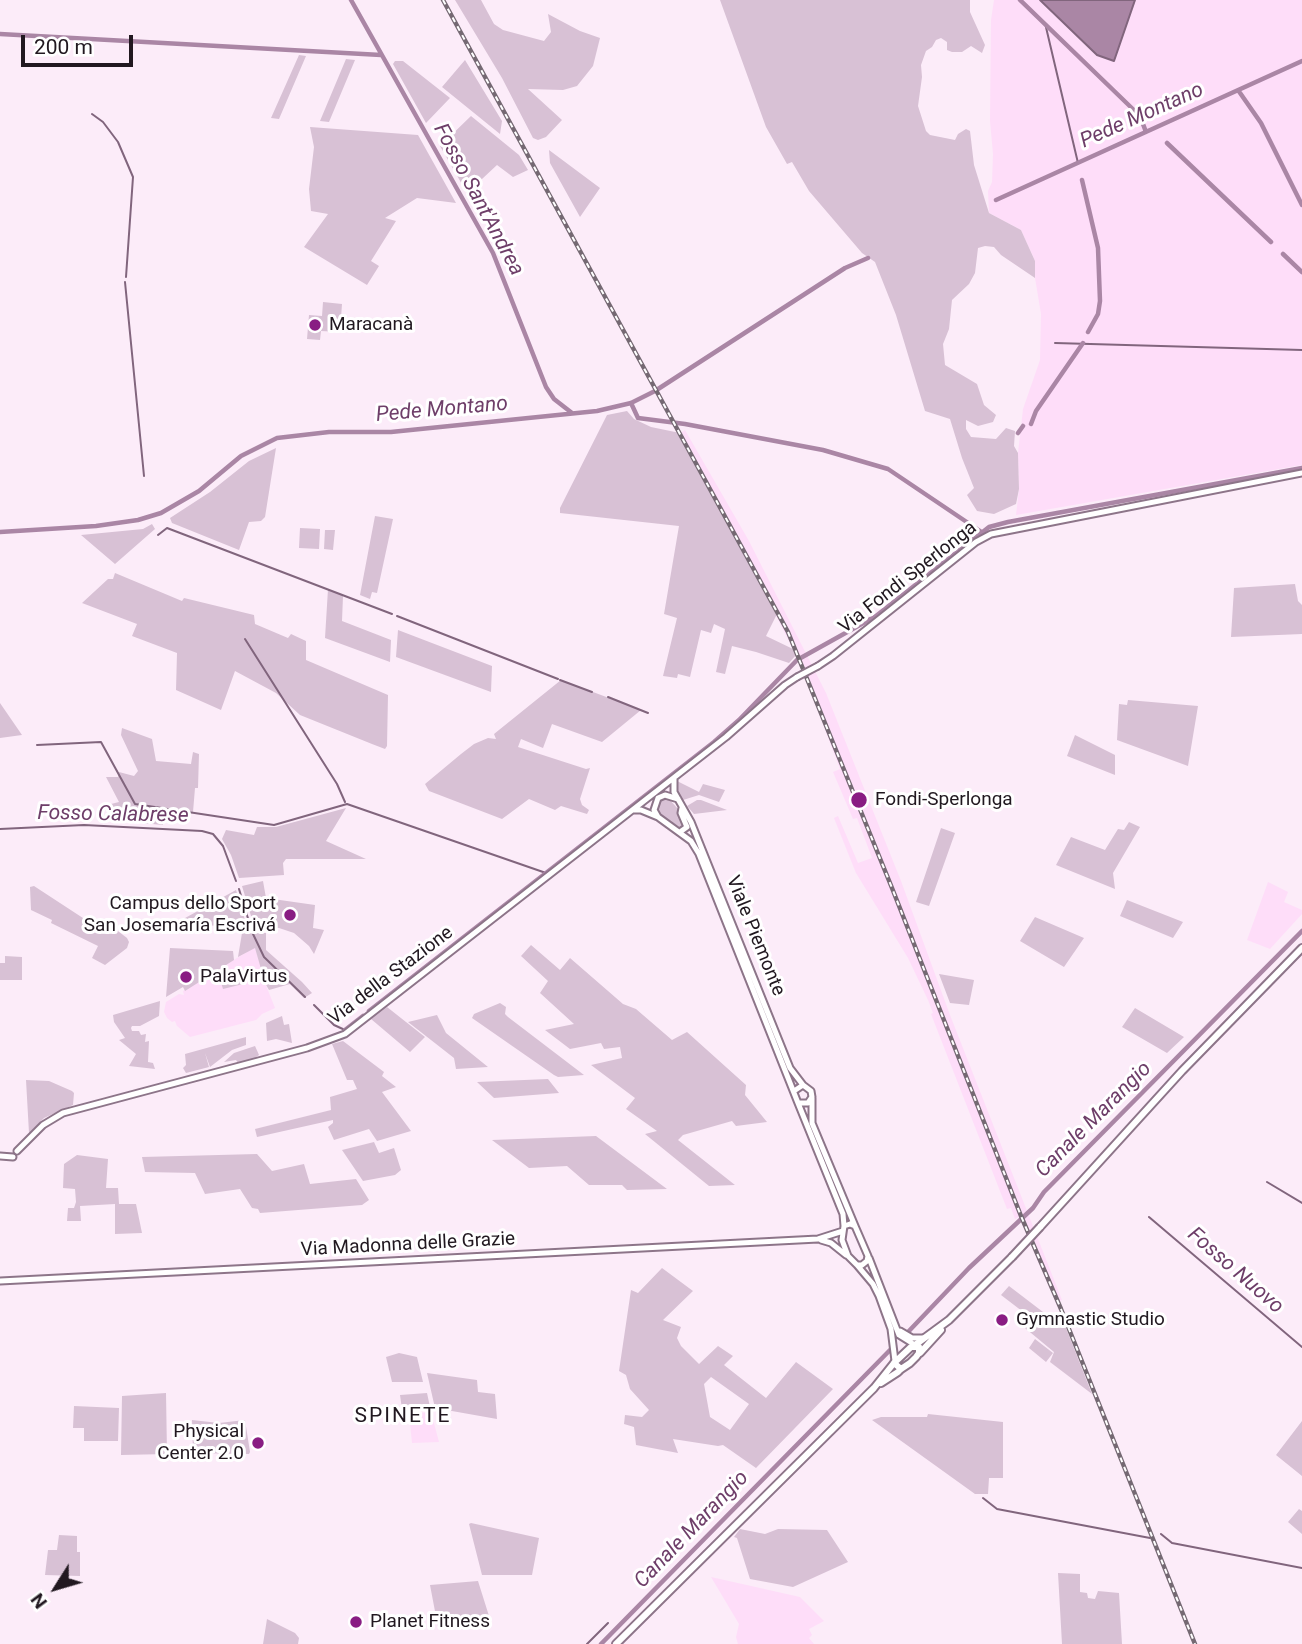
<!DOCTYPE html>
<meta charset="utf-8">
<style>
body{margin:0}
#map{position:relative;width:1302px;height:1644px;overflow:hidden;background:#fcecf9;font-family:Roboto,sans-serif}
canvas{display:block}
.north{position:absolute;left:21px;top:1553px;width:70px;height:70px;-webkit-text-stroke:5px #fff;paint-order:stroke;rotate:233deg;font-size:19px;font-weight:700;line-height:28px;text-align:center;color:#211820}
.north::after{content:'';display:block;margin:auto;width:24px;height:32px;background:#211820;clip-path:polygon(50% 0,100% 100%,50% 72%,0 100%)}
.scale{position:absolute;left:21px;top:35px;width:112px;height:32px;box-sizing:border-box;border:4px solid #211820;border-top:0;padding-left:9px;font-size:21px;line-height:24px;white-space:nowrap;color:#211820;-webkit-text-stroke:5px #fff;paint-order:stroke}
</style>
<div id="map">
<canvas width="1302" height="1644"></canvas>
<div class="north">N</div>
<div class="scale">200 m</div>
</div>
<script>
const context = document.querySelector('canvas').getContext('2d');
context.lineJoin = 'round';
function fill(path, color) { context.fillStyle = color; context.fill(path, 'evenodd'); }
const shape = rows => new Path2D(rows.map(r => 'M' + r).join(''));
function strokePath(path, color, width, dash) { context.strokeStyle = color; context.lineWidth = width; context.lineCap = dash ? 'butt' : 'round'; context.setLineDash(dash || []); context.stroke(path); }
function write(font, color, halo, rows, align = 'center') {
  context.font = font + ' Roboto,sans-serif'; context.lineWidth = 6; context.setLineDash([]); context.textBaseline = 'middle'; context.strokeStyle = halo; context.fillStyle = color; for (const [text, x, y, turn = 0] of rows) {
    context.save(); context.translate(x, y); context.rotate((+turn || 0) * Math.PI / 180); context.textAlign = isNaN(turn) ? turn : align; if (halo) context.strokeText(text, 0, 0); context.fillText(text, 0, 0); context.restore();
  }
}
fill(shape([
 [994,0,1302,0,1302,465,1016,515,1019,489,1018,453,1023,409,1040,360,1041,314,1035,278,1035,261,1021,230,989,213,988,191,992,182,993,154,990,121,991,20],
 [685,430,749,541,826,693,901,881,950,1015,1062,1300,1056,1303,1019,1217,1015,1219,1011,1208,1007,1209,931,1014,933,1013,928,1000,908,958,856,873,834,818,838,816,858,863,872,858,857,818,853,819,833,772,840,769,800,663,724,513,680,433],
 [1268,882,1288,892,1284,902,1302,910,1302,914,1270,949,1247,940],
 [255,947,265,983,275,1008,262,1014,256,1020,190,1037,177,1026,175,1021,172,1022,167,1018,164,1012,166,1002,179,994,184,995,183,991],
 [431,1412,439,1442,412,1443,409,1414],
 [711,1577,800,1597,824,1621,809,1629,812,1635,809,1638,814,1644,738,1644,736,1637,739,1624]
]), '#feddf9');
fill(shape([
 [455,0,481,0,494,24,503,30,544,41,551,32,548,14,580,31,600,38,593,66,577,86,563,90,528,89,562,120,546,137,538,140,533,138,502,78],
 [720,0,970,0,970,12,985,45,982,53,971,46,962,52,952,52,947,50,947,42,941,38,936,40,932,47,926,51,921,65,922,77,918,106,926,131,930,135,955,140,958,134,966,129,970,131,974,165,989,213,1021,230,1035,261,1035,278,1001,255,994,247,985,246,978,248,975,273,969,284,952,300,949,329,943,344,945,365,977,384,984,405,996,415,993,422,978,426,966,420,966,429,971,437,996,439,1006,428,1015,431,1014,446,1018,453,1019,489,1016,504,994,514,977,511,967,495,974,488,962,458,950,419,925,411,896,315,875,262,862,253,809,191,792,162,787,164,766,127],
 [299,55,306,56,279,119,271,118],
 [346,59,355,60,329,122,320,121],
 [465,60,502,121,500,134,442,87],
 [395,61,403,61,450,98,426,123,393,64],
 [471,116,519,155,528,170,513,177,497,165,467,193,440,146],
 [310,127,418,135,456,203,417,198,385,218,396,221,371,261,379,266,367,285,304,247,328,214,311,211,309,189,314,147],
 [549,150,600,188,580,217,550,163],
 [323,302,342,304,340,332,321,331,320,340,307,339,309,315,322,316],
 [627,411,634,419,651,427,680,433,777,614,766,636,793,649,796,655,789,663,756,652,732,646,725,674,716,672,725,629,714,624,711,633,701,630,690,677,678,674,677,678,663,676,677,618,664,614,679,526,560,513,560,508,607,415],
 [276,448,265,517,261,521,249,522,239,550,172,523,170,518,210,492,249,461],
 [375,516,393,519,377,593,372,592,370,599,360,595],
 [152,524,155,529,115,564,81,535,143,529],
 [300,528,320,529,319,549,299,548],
 [325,530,335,530,333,550,324,549],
 [115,573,182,601,184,598,254,615,255,624,288,638,291,634,306,641,306,660,388,695,387,746,385,749,372,744,300,715,276,693,235,671,221,710,176,690,177,653,132,636,137,624,82,603,108,579,113,579],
 [1295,584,1298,601,1302,605,1302,634,1231,637,1234,588],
 [328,589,343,596,342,621,391,640,390,662,325,638],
 [398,630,492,666,491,692,396,657],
 [561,680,641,710,602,742,552,724,543,748,521,739,518,747,586,769,590,768,580,799,582,805,589,810,587,814,561,806,555,810,529,799,502,819,429,791,425,784,461,754,474,744,488,738,496,739,494,734],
 [1128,700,1198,706,1188,766,1117,740,1119,704,1127,705],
 [0,703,22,735,0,738],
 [122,728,152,739,156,761,191,764,193,752,199,754,198,788,195,788,193,812,163,807,163,825,109,820,111,804,119,802,106,777,118,777,119,772,134,776,138,771,121,735],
 [1075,735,1115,755,1115,775,1067,756],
 [675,780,699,792,703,784,725,790,719,802,699,795,683,800,675,788],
 [664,798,670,800,678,809,686,826,681,828,657,812,659,801],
 [697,800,701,800,727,810,694,814,687,806],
 [346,808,326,841,366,859,286,859,283,863,284,875,239,878,231,855,222,839,226,830,254,835,257,827,276,827],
 [1129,822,1140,827,1113,873,1115,889,1056,865,1071,837,1105,850,1118,829,1124,830],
 [941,828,955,833,929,906,916,902],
 [263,881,266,898,315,905,313,928,324,930,314,954,309,946,294,933,279,928,254,926,242,886],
 [34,886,86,920,106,922,127,938,129,942,127,948,105,965,92,958,98,946,51,923,52,920,31,910,30,887],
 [236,890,247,927,175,924,176,923],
 [1127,900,1183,922,1173,938,1120,916],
 [1035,917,1084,938,1064,967,1020,941],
 [242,933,266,933,266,950,302,982,312,993,304,998,290,984,269,990,265,983,255,948,238,957],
 [531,945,560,970,570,958,623,1004,636,1009,672,1040,687,1032,746,1085,745,1095,767,1122,736,1126,732,1121,683,1135,678,1140,735,1185,709,1186,645,1134,657,1131,626,1109,635,1098,591,1065,622,1058,620,1047,604,1049,601,1043,570,1049,545,1030,574,1024,540,993,548,981,521,956],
 [170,948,233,951,234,960,185,991,183,987,166,997],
 [5,956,22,957,22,980,0,980,0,963,5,963],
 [243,970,247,983,223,989,219,976],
 [939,974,974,980,969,1005,950,1003],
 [160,1001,159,1016,140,1026,132,1026,131,1028,132,1031,139,1031,141,1035,146,1034,145,1042,149,1041,148,1062,153,1063,155,1069,129,1066,136,1054,119,1040,125,1038,114,1022,113,1015],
 [500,1003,506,1007,505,1014,508,1017,584,1075,558,1077,554,1075,472,1018,474,1014],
 [387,1007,425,1037,410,1052,371,1019],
 [1135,1008,1184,1037,1167,1053,1122,1027],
 [437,1015,446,1033,488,1067,456,1069,454,1058,408,1022],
 [282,1016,284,1025,289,1024,292,1043,276,1039,267,1041,266,1023],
 [246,1037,246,1045,232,1050,210,1067,205,1053,209,1067,186,1073,183,1068,186,1065,185,1054],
 [343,1041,384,1072,382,1076,396,1087,382,1092,411,1131,377,1141,369,1129,334,1140,328,1127,333,1123,333,1120,257,1137,255,1129,331,1110,330,1097,357,1089,353,1080,347,1080,332,1044],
 [255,1046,259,1055,255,1058,238,1063,236,1060,224,1062,234,1053],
 [548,1079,559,1093,494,1098,477,1082],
 [26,1080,49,1081,72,1091,74,1093,73,1105,44,1118,29,1133],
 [596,1136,667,1189,627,1190,622,1185,589,1185,567,1166,529,1168,492,1140],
 [374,1142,379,1153,394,1148,401,1170,395,1175,363,1181,342,1150],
 [257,1154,272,1171,304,1164,310,1184,356,1179,369,1200,362,1205,260,1213,258,1209,252,1208,240,1189,205,1194,195,1173,145,1172,142,1157],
 [77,1155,108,1159,106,1188,118,1188,119,1204,136,1204,142,1233,115,1234,115,1204,80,1206,81,1221,67,1221,68,1208,74,1208,76,1202,75,1189,63,1188,64,1164],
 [662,1268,693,1291,663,1320,681,1327,677,1338,681,1346,699,1364,718,1346,733,1356,724,1365,766,1398,796,1362,833,1389,756,1468,723,1445,718,1446,673,1439,678,1453,636,1445,634,1427,624,1424,625,1415,642,1417,649,1410,630,1389,626,1375,619,1371,631,1290,638,1293],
 [711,1377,749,1404,730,1430,710,1417,704,1384],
 [1009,1286,1060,1325,1066,1328,1092,1394,1050,1362,1054,1352,1025,1328,1031,1318,1001,1295],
 [1035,1339,1053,1353,1046,1362,1029,1348],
 [399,1353,417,1357,423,1382,392,1382,386,1357],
 [427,1373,477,1380,478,1392,495,1394,497,1419,435,1408],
 [166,1393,167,1454,121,1455,122,1396],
 [427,1393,430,1407,402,1409,400,1395],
 [74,1406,119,1408,118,1441,84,1441,84,1428,73,1428],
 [928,1414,1003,1422,1003,1478,989,1478,988,1494,975,1494,872,1420,881,1417,927,1417],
 [192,1420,219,1423,245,1420,250,1452,249,1454,193,1453],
 [1302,1421,1302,1476,1276,1455],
 [1299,1509,1302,1511,1302,1534,1288,1522],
 [471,1523,539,1538,532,1575,482,1575,469,1524],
 [740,1529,765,1534,778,1529,827,1530,848,1562,793,1587,750,1579,737,1538,734,1537],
 [59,1535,77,1536,77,1552,80,1552,80,1576,45,1575,48,1550,57,1550],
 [1058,1573,1080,1574,1080,1592,1087,1593,1088,1598,1095,1599,1098,1591,1119,1593,1122,1644,1062,1644],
 [478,1581,489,1616,485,1622,438,1627,430,1585],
 [267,1619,295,1633,299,1638,298,1644,263,1644]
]), '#d8c1d5');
const water = shape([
 [1040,0,1135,0,1114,61,1097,55,1040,0]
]);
fill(water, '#aa86a5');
strokePath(water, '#81657d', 2);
strokePath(shape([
 [1045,23,1078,163],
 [92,114,103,122,118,142,133,177,126,277],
 [125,282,144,476],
 [1055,343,1302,350],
 [158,535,167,528,392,614],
 [397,616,558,679],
 [245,639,337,784,345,802],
 [560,680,592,692],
 [608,697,648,713],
 [37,745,101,742,135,804,274,825,347,804,546,873],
 [0,829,84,825,202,831,213,834,223,846,236,881],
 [239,889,250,925],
 [253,934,264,957,305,997],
 [314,1005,334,1025,345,1030],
 [1267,1182,1302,1203],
 [1149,1217,1302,1347],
 [983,1498,997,1509,1150,1538],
 [1161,1534,1172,1543,1302,1568],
 [587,1644,608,1623]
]), '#81657d', 2);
strokePath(shape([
 [351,0,493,253,546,387,554,399,572,413],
 [1020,0,1140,116,1146,132],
 [0,34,381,55],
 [1238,90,1261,123,1302,205],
 [1167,143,1271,242],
 [1082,180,1098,248,1100,301,1098,314,1088,332],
 [996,200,1302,61],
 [1283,254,1302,272],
 [631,403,638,418,685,424,823,450,888,469,983,533],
 [1031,424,1036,411,1083,343],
 [1018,433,1023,426],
 [0,532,96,526,138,520,161,513,199,491,241,456,277,438,329,432,391,432,597,411,631,403,655,391,845,268,868,258],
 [369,1011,714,742,739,720,797,660,876,616,989,527,1008,522,1302,468],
 [345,1030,363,1016],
 [908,1332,969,1268,1033,1208,1044,1192,1302,931],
 [601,1644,893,1347]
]), '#aa86a5', 4.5);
const tertiary = shape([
 [818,666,833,656,976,542,991,534,1302,473],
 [674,778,674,792,691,822,790,1068,803,1085],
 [633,810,641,810,658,817,691,841,699,854,798,1103,808,1103,812,1097,811,1091,803,1085,794,1091],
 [658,817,654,810,658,798,665,795,678,799],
 [680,832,687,827,681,813,682,808],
 [812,1098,812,1123,855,1226],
 [798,1103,843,1214,844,1226],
 [17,1151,43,1125,63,1113,307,1048,345,1034,726,737,785,685,797,677],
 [0,1156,13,1157],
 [850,1224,855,1226,868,1256,867,1261,862,1265,857,1265,848,1256,842,1240,844,1226,850,1224],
 [821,1240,831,1243,846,1255],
 [869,1258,899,1335,915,1345],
 [857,1265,873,1284,879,1296,891,1329,895,1361],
 [0,1281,818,1239,843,1231],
 [900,1331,912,1338,923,1338]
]);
const secondary = shape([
 [1040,1227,1182,1071,1302,948],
 [915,1345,949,1320,1012,1257],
 [920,1353,941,1330],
 [881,1383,898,1372,901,1369,910,1363,916,1357,919,1353,919,1347,911,1347,894,1363,901,1369],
 [616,1644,874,1388,894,1363]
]);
strokePath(tertiary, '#8d7589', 9);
strokePath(secondary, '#8d7589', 10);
strokePath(tertiary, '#fff', 5);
strokePath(secondary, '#fff', 6);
const rail = shape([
 [443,0,788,632,892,888,1021,1216,1061,1309,1195,1644]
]);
strokePath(rail, '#756973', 4.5);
strokePath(rail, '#fff', 2, [5]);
const tertiaryBridge = shape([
 [797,677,818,666]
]);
const secondaryBridge = shape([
 [1012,1257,1040,1227]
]);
strokePath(tertiaryBridge, '#8d7589', 9, []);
strokePath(secondaryBridge, '#8d7589', 10, []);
strokePath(tertiaryBridge, '#fff', 5);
strokePath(secondaryBridge, '#fff', 6);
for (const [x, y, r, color] of [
 [315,325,7,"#891d83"],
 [859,800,9,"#891d83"],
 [290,915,7,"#891d83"],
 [186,977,7,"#891d83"],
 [1002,1320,7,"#891d83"],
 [258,1443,7,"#891d83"],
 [356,1622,7,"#891d83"]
]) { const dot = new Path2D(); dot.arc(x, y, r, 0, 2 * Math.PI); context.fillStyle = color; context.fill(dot); strokePath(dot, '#fff', 2.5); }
write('19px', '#211820', '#fff', [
 ["Maracanà",329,325],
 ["Fondi-Sperlonga",875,800],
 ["Campus dello Sport",276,904,"right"],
 ["San Josemaría Escrivá",276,926,"right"],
 ["PalaVirtus",200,977],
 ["Gymnastic Studio",1016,1320],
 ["Physical",244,1432,"right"],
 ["Center 2.0",244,1454,"right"],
 ["Planet Fitness",370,1622]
], 'left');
write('19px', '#211820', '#fff', [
 ["Via Fondi Sperlonga",908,578,-38],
 ["Viale Piemonte",755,936,68],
 ["Via della Stazione",391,976,-37],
 ["Via Madonna delle Grazie",408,1245,-3]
]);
write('italic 21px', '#6e3e69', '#fff', [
 ["Pede Montano",1142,116,-24],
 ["Fosso Sant'Andrea",478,200,62],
 ["Pede Montano",442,410,-5],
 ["Fosso Calabrese",113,815,1],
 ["Canale Marangio",1094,1120,-45],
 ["Fosso Nuovo",1235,1271,41],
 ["Canale Marangio",692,1530,-46]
]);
context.letterSpacing = '2px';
write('21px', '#211820', '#fff', [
 ["SPINETE",403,1417]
]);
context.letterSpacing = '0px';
</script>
